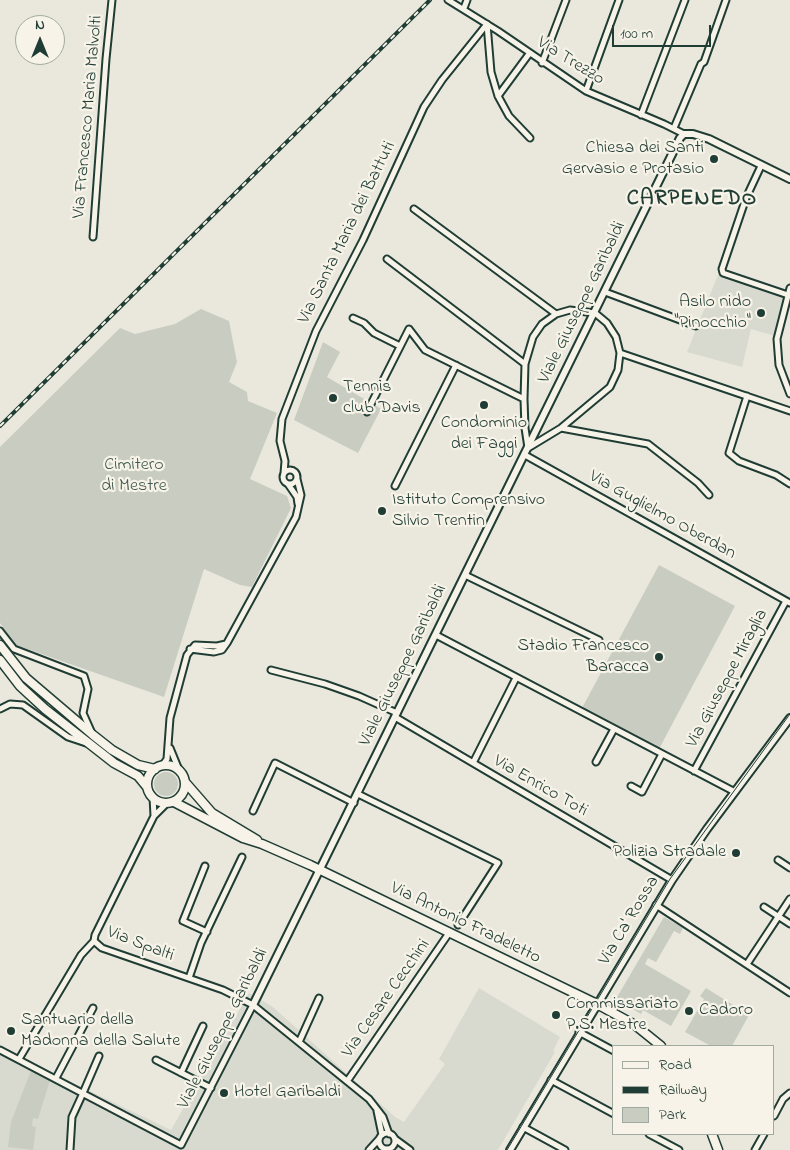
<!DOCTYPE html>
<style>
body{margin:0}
#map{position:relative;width:790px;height:1150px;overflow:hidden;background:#eae8dd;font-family:"Indie Flower",sans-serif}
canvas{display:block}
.legend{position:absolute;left:612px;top:1045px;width:162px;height:90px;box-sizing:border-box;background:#f7f3e8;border:1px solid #a1aaa0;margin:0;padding:6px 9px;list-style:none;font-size:15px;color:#1f3d34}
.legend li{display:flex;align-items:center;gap:10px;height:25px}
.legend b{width:25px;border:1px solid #a1aaa0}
.north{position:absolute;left:15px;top:15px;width:50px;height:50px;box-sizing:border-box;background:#f7f3e8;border:1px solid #a1aaa0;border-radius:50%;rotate:0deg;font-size:14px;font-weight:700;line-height:20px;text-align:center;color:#1f3d34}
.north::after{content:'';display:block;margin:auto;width:18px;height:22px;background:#1f3d34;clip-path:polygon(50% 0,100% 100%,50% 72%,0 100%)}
.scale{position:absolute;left:612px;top:25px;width:99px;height:22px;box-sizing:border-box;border:2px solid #1f3d34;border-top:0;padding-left:6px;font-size:15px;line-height:18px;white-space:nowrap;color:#1f3d34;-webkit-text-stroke:4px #f7f3e8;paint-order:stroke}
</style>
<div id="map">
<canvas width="790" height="1150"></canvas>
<ul class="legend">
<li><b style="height:6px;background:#f7f3e8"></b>Road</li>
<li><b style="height:6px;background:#1f3d34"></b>Railway</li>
<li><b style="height:14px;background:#c8ccc1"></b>Park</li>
</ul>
<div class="north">N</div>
<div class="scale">100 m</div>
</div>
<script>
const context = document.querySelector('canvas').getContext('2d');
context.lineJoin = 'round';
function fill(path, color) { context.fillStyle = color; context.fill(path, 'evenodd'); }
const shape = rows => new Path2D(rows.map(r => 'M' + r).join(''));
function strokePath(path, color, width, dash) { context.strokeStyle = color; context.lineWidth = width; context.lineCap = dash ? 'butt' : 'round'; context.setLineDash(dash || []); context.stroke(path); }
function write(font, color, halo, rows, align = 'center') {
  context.font = font + ' "Indie Flower",sans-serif'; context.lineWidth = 4.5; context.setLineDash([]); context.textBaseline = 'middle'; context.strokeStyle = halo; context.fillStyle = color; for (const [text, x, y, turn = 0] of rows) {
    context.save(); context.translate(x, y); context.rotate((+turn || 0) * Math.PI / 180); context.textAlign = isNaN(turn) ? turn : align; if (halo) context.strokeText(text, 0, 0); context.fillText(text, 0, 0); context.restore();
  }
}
fill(shape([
 [718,275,784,298,777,320,775,336,751,329,742,367,687,352],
 [479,988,560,1037,553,1051,555,1052,498,1150,0,1150,0,1048,171,1130,249,993,273,1007,395,1117,404,1122,445,1064,439,1059]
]), '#d9dacf');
fill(shape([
 [201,309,229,321,237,362,229,382,247,392,248,401,277,413,250,479,287,496,291,508,252,587,240,585,204,569,164,697,16,645,0,623,0,447,120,328,135,334,175,324],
 [323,342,340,352,327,377,381,409,358,453,294,420],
 [659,565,735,606,659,749,582,708],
 '154 784a12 12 0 1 1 24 0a12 12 0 1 1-24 0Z',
 [664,917,683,928,680,934,674,931,656,962,648,958,645,964,691,991,671,1026,643,1010,641,1014,616,999],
 [706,988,749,1015,732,1046,711,1046,685,1032,704,999,700,996],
 [32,1068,51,1077,38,1119,33,1118,32,1126,36,1127,33,1150,8,1147,11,1122]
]), '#c8ccc1');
const minor = shape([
 [448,0,498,31,586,91,664,124,684,134],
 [464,8,467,0],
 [487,24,491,72,498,96,509,116,530,138],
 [542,63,566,0],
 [586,91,619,0],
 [498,96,529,54],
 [641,115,685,0],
 [674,128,701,64,704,62,726,0],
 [761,166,746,198,722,269,723,273,788,295],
 [414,209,556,314],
 [93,237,106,59,112,0],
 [387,259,525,364],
 [790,288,777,339,779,365,790,394],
 [605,292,696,326],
 [570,310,595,313,607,323,616,337,620,353,618,370,610,387,561,428,528,448,525,428,524,399,525,364,533,337,542,324,556,314,570,310],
 [353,318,364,323,374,333,400,346],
 [620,353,790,411],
 [747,396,729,453,739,461,776,475,790,484],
 [367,412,409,329,425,350,524,399],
 [561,428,648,444,698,483,709,495],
 [525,455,790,603],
 '283 477a7 7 0 1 1 14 0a7 7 0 1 1-14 0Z',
 [284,473,285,461,280,441,282,419,316,331,363,240,424,107,442,80,487,24],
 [288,484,297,497,298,504],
 [395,486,456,365],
 [465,575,599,640],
 [0,631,14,649,84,676,88,689,83,713,91,731],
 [436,635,735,792],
 [190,649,214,652,222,650,227,643,296,517,301,495,297,479],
 [271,670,325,684,359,696,397,713],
 [0,709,10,704,23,705,68,737,86,743],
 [395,717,672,880],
 [170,748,179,770],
 [596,762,614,729],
 [473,763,516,678],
 [162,766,167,759,170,718,187,655,195,645,217,646,226,644],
 [694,771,786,601],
 [631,786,642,792,662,754],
 [358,794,498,863,458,925],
 [153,797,154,816],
 [253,811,275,763,354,803],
 [778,860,790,868],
 [205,866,183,921,207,932],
 [656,905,790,993],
 [764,907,790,924],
 [94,941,102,948,223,990,253,1005,369,1099,383,1117,389,1134],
 [94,941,95,935,154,816,167,803],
 [747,964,790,899],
 [189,978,201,943,242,857],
 [579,1032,614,1051],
 [300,1040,319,998],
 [0,1050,181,1145,253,1005],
 [19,1059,81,955,94,941],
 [156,1060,211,1088],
 [181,1073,203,1026],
 [56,1078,93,1008],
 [348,1080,449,933],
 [551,1080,614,1114],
 [83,1093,99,1056],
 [377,1111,382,1135],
 [774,1116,783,1099,790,1093],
 [523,1127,565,1150],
 '379 1141a8 8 0 1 1 16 0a8 8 0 1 1-16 0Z',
 [649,1134,679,1150],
 [395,1139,410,1150],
 [70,1150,72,1117,83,1093],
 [369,1150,379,1139],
 [755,1150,764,1134]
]);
const tertiary = shape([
 [253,1005,680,138,684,134,693,134,709,139,790,179],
 [510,1150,672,880,707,829,790,718]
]);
const secondary = shape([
 [0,645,26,678,93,735,112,750,138,765,155,769],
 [0,660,20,686,45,709,114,763,138,776,147,787],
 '147 784a19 19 0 1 1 38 0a19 19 0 1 1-38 0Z',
 [185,782,212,813,257,840],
 [174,802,243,838,262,844,310,865,597,1004,635,1025,661,1046],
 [712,1134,718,1150]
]);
strokePath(minor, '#1f3d34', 9);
strokePath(tertiary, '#1f3d34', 10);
strokePath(secondary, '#1f3d34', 11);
strokePath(minor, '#f7f3e8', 5);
strokePath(tertiary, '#f7f3e8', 6);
strokePath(secondary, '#f7f3e8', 8);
strokePath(shape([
 [507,1150,670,879,790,714]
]), '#1f3d34', 1);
const rail = shape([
 [0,426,430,0]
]);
strokePath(rail, '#1f3d34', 4);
strokePath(rail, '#f7f3e8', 2, [5.5]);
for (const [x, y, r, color] of [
 [714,159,5,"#1f3d34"],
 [761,313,5,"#1f3d34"],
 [333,398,5,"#1f3d34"],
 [484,405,5,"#1f3d34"],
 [382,511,5,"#1f3d34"],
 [659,657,5,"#1f3d34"],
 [736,853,5,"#1f3d34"],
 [689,1011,5,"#1f3d34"],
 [556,1015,5,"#1f3d34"],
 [11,1031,5,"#1f3d34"],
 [224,1093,5,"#1f3d34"]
]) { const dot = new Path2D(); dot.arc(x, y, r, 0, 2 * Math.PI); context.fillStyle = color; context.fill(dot); strokePath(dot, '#f7f3e8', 2); }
write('18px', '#1f3d34', '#f7f3e8', [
 ["Via Trezzo",570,62,32],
 ["Via Francesco Maria Malvolti",89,117,-85],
 ["Via Santa Maria dei Battuti",348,233,-64],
 ["Viale Giuseppe Garibaldi",583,303,-64],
 ["Via Guglielmo Oberdan",662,516,29],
 ["Viale Giuseppe Garibaldi",404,666,-64],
 ["Via Giuseppe Miraglia",728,679,-62],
 ["Via Enrico Toti",540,787,30],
 ["Via Ca' Rossa",630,921,-59],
 ["Via Antonio Fradeletto",465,924,26],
 ["Via Spalti",140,945,21],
 ["Via Cesare Cecchini",387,999,-55],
 ["Viale Giuseppe Garibaldi",224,1029,-63]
]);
write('18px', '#1f3d34', '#f7f3e8', [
 ["Chiesa dei Santi",704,149,"right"],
 ["Gervasio e Protasio",704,170,"right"],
 ["Asilo nido",751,303,"right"],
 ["\"Pinocchio\"",751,324,"right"],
 ["Tennis",343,388],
 ["club Davis",343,409],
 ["Condominio",484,424,"center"],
 ["dei Faggi",484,445,"center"],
 ["Istituto Comprensivo",392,501],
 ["Silvio Trentin",392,522],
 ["Stadio Francesco",649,647,"right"],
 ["Baracca",649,668,"right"],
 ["Polizia Stradale",726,853,"right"],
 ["Commissariato",566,1005],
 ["P.S. Mestre",566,1026],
 ["Cadoro",699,1011],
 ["Santuario della",21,1021],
 ["Madonna della Salute",21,1042],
 ["Hotel Garibaldi",234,1093]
], 'left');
write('18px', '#415a50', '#f7f3e8', [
 ["Cimitero",134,466],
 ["di Mestre",134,487]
]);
context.letterSpacing = '1px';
write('bold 22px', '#1f3d34', '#f7f3e8', [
 ["CARPENEDO",692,200]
]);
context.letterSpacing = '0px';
</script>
